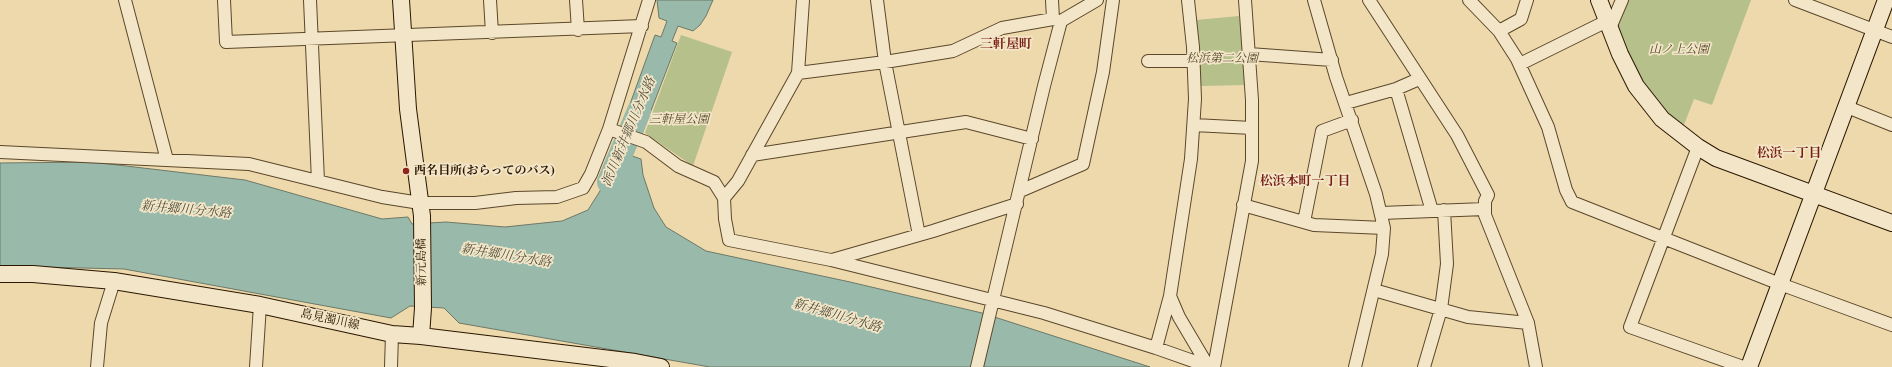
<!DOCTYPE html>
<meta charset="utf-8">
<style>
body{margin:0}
canvas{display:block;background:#edd9ab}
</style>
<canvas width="1892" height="367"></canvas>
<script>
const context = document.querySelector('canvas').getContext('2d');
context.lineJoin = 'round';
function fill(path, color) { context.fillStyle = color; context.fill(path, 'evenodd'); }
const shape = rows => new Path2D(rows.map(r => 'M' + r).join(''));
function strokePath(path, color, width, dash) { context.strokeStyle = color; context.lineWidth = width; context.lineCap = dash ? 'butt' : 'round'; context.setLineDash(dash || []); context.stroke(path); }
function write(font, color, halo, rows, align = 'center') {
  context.font = font + ' "Old Standard TT","Noto Serif JP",serif'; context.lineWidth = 3.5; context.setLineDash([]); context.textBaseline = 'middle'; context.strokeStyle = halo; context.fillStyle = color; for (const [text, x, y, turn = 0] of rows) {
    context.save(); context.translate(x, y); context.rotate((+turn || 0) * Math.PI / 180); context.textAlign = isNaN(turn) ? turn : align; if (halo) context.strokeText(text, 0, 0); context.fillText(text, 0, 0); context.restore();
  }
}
fill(shape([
 [1627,0,1751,0,1712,105,1694,99,1682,130,1668,116,1639,80,1617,27],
 [1239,16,1245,61,1246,85,1201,86,1196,20],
 [681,35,732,52,693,166,645,133]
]), '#b5c08b');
const water = shape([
 [657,0,713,0,706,16,700,25,693,31,678,26,672,41,677,43,642,134,622,126,655,35,661,37,667,21,659,18,657,0],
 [617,151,641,159,643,175,654,208,666,227,706,251,850,282,982,313,1150,367,710,367,459,323,444,308,410,306,391,318,124,269,0,266,0,163,92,162,245,180,382,219,408,217,412,224,446,222,505,227,562,221,588,210,600,191,617,151]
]);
fill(water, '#99baab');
strokePath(water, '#6d7867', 1);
strokePath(shape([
 [609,182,639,111]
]), '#99baab', 24);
const street = shape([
 [125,0,167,160],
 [224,0,226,42,642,26],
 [310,0,318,181],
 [490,0,492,33],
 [576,0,578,30],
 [877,0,885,62,919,235],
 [1052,0,1053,19],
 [1188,0,1193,47,1195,99,1191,159,1170,296,1179,317,1208,366],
 [1314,0,1336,77,1376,194,1384,228,1382,254,1355,367],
 [1369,0,1457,135,1488,195,1485,201,1485,215,1528,323,1536,367],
 [1469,0,1499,31,1517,59,1548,127,1566,190,1572,202,1780,284,1892,325],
 [1795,0,1892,37],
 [1610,28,1622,0],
 [1499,31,1521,19,1527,0],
 [1249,54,1332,60],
 [1148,61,1194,61],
 [1520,64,1607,21],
 [798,73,803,0],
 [1396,89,1432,211],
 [1346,103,1396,89,1419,79],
 [1847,107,1892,125],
 [1194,125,1252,128],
 [609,129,646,142,678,166,714,182,724,198,725,219,729,240,831,260,1044,313,1156,348,1210,367],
 [1698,147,1630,327,1743,367],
 [0,152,249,164,382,197,420,203,475,203,516,198,557,197,583,188,591,174,609,129,649,0],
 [752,155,966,122,1032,139],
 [1020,191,1083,164,1103,72,1113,0],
 [724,198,738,181,798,73,885,62,953,51,1002,28,1053,19,1061,21],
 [1243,205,1314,225,1384,228],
 [1381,213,1485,209],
 [1304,222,1322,131,1352,120],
 [832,260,933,231,1017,204],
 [1374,290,1468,317,1528,323],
 [1156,348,1170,296],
 [97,367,101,323,114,281],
 [256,367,260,305],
 [391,367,392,334],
 [977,367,1044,86,1061,21,1097,0],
 [1214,367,1252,161,1252,100,1245,0],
 [1424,367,1441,309,1447,264,1444,210]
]);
const secondary = shape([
 [401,0,408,109,422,216,423,308,421,336],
 [1599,0,1620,54,1636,86,1662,119,1698,147,1716,158,1892,223],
 [0,274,33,274,114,281,260,305,392,334,421,336,635,362,661,367],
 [1749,367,1886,0]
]);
strokePath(street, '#5c472b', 14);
strokePath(secondary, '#2b1600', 18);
strokePath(street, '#f3e6c8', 12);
strokePath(secondary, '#f3e6c8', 16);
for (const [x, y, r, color] of [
 [406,171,4,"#8f2418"]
]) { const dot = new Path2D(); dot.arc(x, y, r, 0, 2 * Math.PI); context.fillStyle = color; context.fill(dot); strokePath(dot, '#f3e6c8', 1.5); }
write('italic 12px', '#54492a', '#f3e6c8', [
 ["山ノ上公園",1679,50],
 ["松浜第二公園",1222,59],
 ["三軒屋公園",679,120]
]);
write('bold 12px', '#2b1600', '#f3e6c8', [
 ["西名目所(おらってのバス)",414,171]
], 'left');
write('12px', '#2b1600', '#f3e6c8', [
 ["新元島橋",422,262,-91],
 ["島見濁川線",330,320,12]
]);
write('bold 13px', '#7a1f14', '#f3e6c8', [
 ["三軒屋町",1006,45],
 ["松浜一丁目",1789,154],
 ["松浜本町一丁目",1305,182]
]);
write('italic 13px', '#524f3c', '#f3e6c8', [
 ["派川新井郷川分水路",629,132,-67],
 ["新井郷川分水路",186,210,5],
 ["新井郷川分水路",506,256,9],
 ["新井郷川分水路",837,316,16]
]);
</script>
